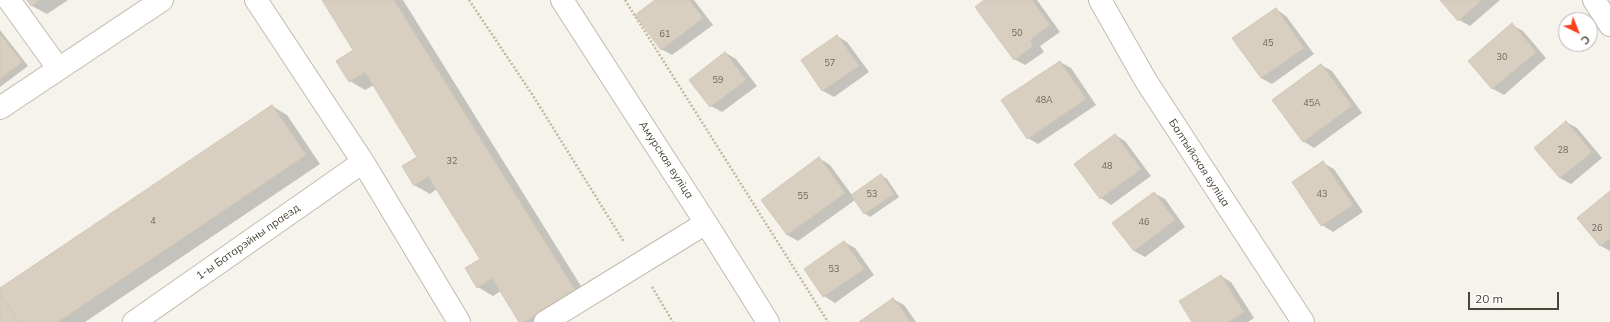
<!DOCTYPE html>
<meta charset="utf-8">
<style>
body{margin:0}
#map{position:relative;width:1610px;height:322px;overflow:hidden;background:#f6f3ec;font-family:Mulish,sans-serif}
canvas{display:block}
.north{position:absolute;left:1558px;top:12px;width:40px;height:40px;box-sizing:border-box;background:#fff;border:1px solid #b7b4b0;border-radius:50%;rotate:137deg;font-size:11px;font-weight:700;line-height:16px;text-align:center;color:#4b4439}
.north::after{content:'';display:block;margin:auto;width:14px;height:18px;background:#fc3f1d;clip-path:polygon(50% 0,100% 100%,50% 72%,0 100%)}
.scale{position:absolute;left:1468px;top:292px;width:91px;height:18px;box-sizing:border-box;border:2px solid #4b4439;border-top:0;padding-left:5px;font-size:12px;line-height:14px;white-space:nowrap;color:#4b4439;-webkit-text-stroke:3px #fff;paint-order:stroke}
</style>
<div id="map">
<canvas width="1610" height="322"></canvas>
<div class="north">С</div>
<div class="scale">20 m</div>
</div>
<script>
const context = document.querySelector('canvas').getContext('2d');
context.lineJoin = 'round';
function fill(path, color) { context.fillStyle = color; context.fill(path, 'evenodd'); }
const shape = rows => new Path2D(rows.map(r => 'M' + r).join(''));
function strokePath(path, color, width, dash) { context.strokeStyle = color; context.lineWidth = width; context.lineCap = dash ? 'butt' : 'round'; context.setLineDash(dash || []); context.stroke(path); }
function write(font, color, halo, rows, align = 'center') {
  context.font = font + ' Mulish,sans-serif'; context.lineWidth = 4; context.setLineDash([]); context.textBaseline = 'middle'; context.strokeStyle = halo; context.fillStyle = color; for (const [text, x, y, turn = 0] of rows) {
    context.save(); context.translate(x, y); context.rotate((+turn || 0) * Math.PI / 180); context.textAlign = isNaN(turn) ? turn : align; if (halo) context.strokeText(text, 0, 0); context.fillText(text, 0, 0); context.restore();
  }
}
fill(shape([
 [28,0,68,0,47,14,32,6],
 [323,0,403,0,589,299,553,322,521,322,501,291,493,296,478,287,481,259,437,189,430,194,414,185,418,157,374,85,365,90,350,81,355,51],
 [657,0,694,0,713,25,672,55,661,49],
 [986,0,1037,0,1060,32,1040,46,1044,52,1025,65,1014,59],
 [1441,0,1500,0,1470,26,1459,20],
 [1276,9,1286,16,1314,54,1272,84,1261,78],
 [1512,25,1523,31,1546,58,1504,95,1493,89,1470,62],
 [0,30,28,66,0,87],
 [837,36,847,42,869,72,834,97,823,91,802,61],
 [726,53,736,59,757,86,722,112,711,106],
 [1060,62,1071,68,1096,105,1038,144,1028,138],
 [1321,65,1332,71,1362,113,1314,148,1303,141],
 [272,106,287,115,320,164,85,322,0,322,0,289],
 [1566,122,1577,128,1602,158,1571,184,1560,178],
 [1115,135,1125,141,1151,176,1111,205,1101,198],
 [819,158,830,165,852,195,881,175,887,179,899,197,870,217,864,213,855,200,798,241,787,235],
 [1323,163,1334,169,1363,212,1333,232,1322,225,1293,183],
 [1610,192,1610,251,1601,246],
 [1154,193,1165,199,1185,227,1145,257,1134,251],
 [844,242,855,248,874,275,835,303,824,296],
 [1221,276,1231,282,1254,318,1248,322,1193,322],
 [893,299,904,305,916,322,861,322]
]), '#0003');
const building = shape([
 [27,0,40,0,31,6,27,0],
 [322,0,394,0,575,290,524,322,519,322,492,278,477,288,465,268,480,259,428,176,414,186,402,166,417,157,365,72,349,82,336,61,353,50,322,0],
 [655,0,689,0,703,18,661,50,635,15,655,0],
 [984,0,1032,0,1050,25,1030,40,1033,46,1014,60,975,7,984,0],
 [1440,0,1482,0,1458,21,1440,0],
 [1276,8,1304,48,1261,78,1232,38,1276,8],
 [1512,23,1536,52,1492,89,1468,61,1512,23],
 [0,34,22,62,0,79,0,34],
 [837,35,859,66,822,91,801,60,837,35],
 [725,52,746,80,710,107,689,80,725,52],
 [1060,61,1086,99,1027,139,1001,100,1060,61],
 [1321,64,1352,106,1303,142,1272,100,1321,64],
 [272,105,306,155,58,322,19,322,0,294,0,288,272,105],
 [1566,121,1592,152,1560,178,1534,148,1566,121],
 [1115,134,1141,169,1100,199,1074,164,1115,134],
 [819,157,845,193,787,235,761,200,819,157],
 [1323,161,1353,205,1321,226,1292,182,1323,161],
 [881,174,894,194,864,214,851,195,881,174],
 [1610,191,1610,238,1600,246,1577,218,1610,191],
 [1154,192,1175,220,1134,251,1112,223,1154,192],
 [844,241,864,269,823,297,804,269,844,241],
 [1221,275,1244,312,1228,322,1192,322,1179,301,1221,275],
 [0,294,19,322,0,322,0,294],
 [893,298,911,322,859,322,893,298]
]);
fill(building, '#d8cfc1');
strokePath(building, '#d3c7b4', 1);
const minor = shape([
 [9,0,58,68],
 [256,0,363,162,459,322],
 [562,0,706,223,768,322],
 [1100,0,1146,81,1303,322],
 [1594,0,1610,25],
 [0,108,162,0],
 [134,322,363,162],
 [545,322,706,223]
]);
strokePath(minor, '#c2bbae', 24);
strokePath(shape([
 [469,0,532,94,624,242],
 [625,0,828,322],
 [652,287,673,322]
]), '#c4b79f', 2.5, [2, 2]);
strokePath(minor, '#fff', 22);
write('9px', '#6e675b', null, [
 ["50",1017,33],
 ["61",665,34],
 ["45",1268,43],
 ["30",1502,57],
 ["57",830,63],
 ["59",718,80],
 ["48А",1044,100],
 ["45А",1312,103],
 ["28",1563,150],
 ["32",452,161],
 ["48",1107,166],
 ["53",872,194],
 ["43",1322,194],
 ["55",803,196],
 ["4",153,221],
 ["46",1144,222],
 ["26",1597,228],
 ["53",834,269]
]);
write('11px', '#4b4439', '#fff', [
 ["Амурская вуліца",666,160,57],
 ["Балтыйская вуліца",1199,163,57],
 ["1-ы Батарэйны праезд",248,242,-35]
]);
</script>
